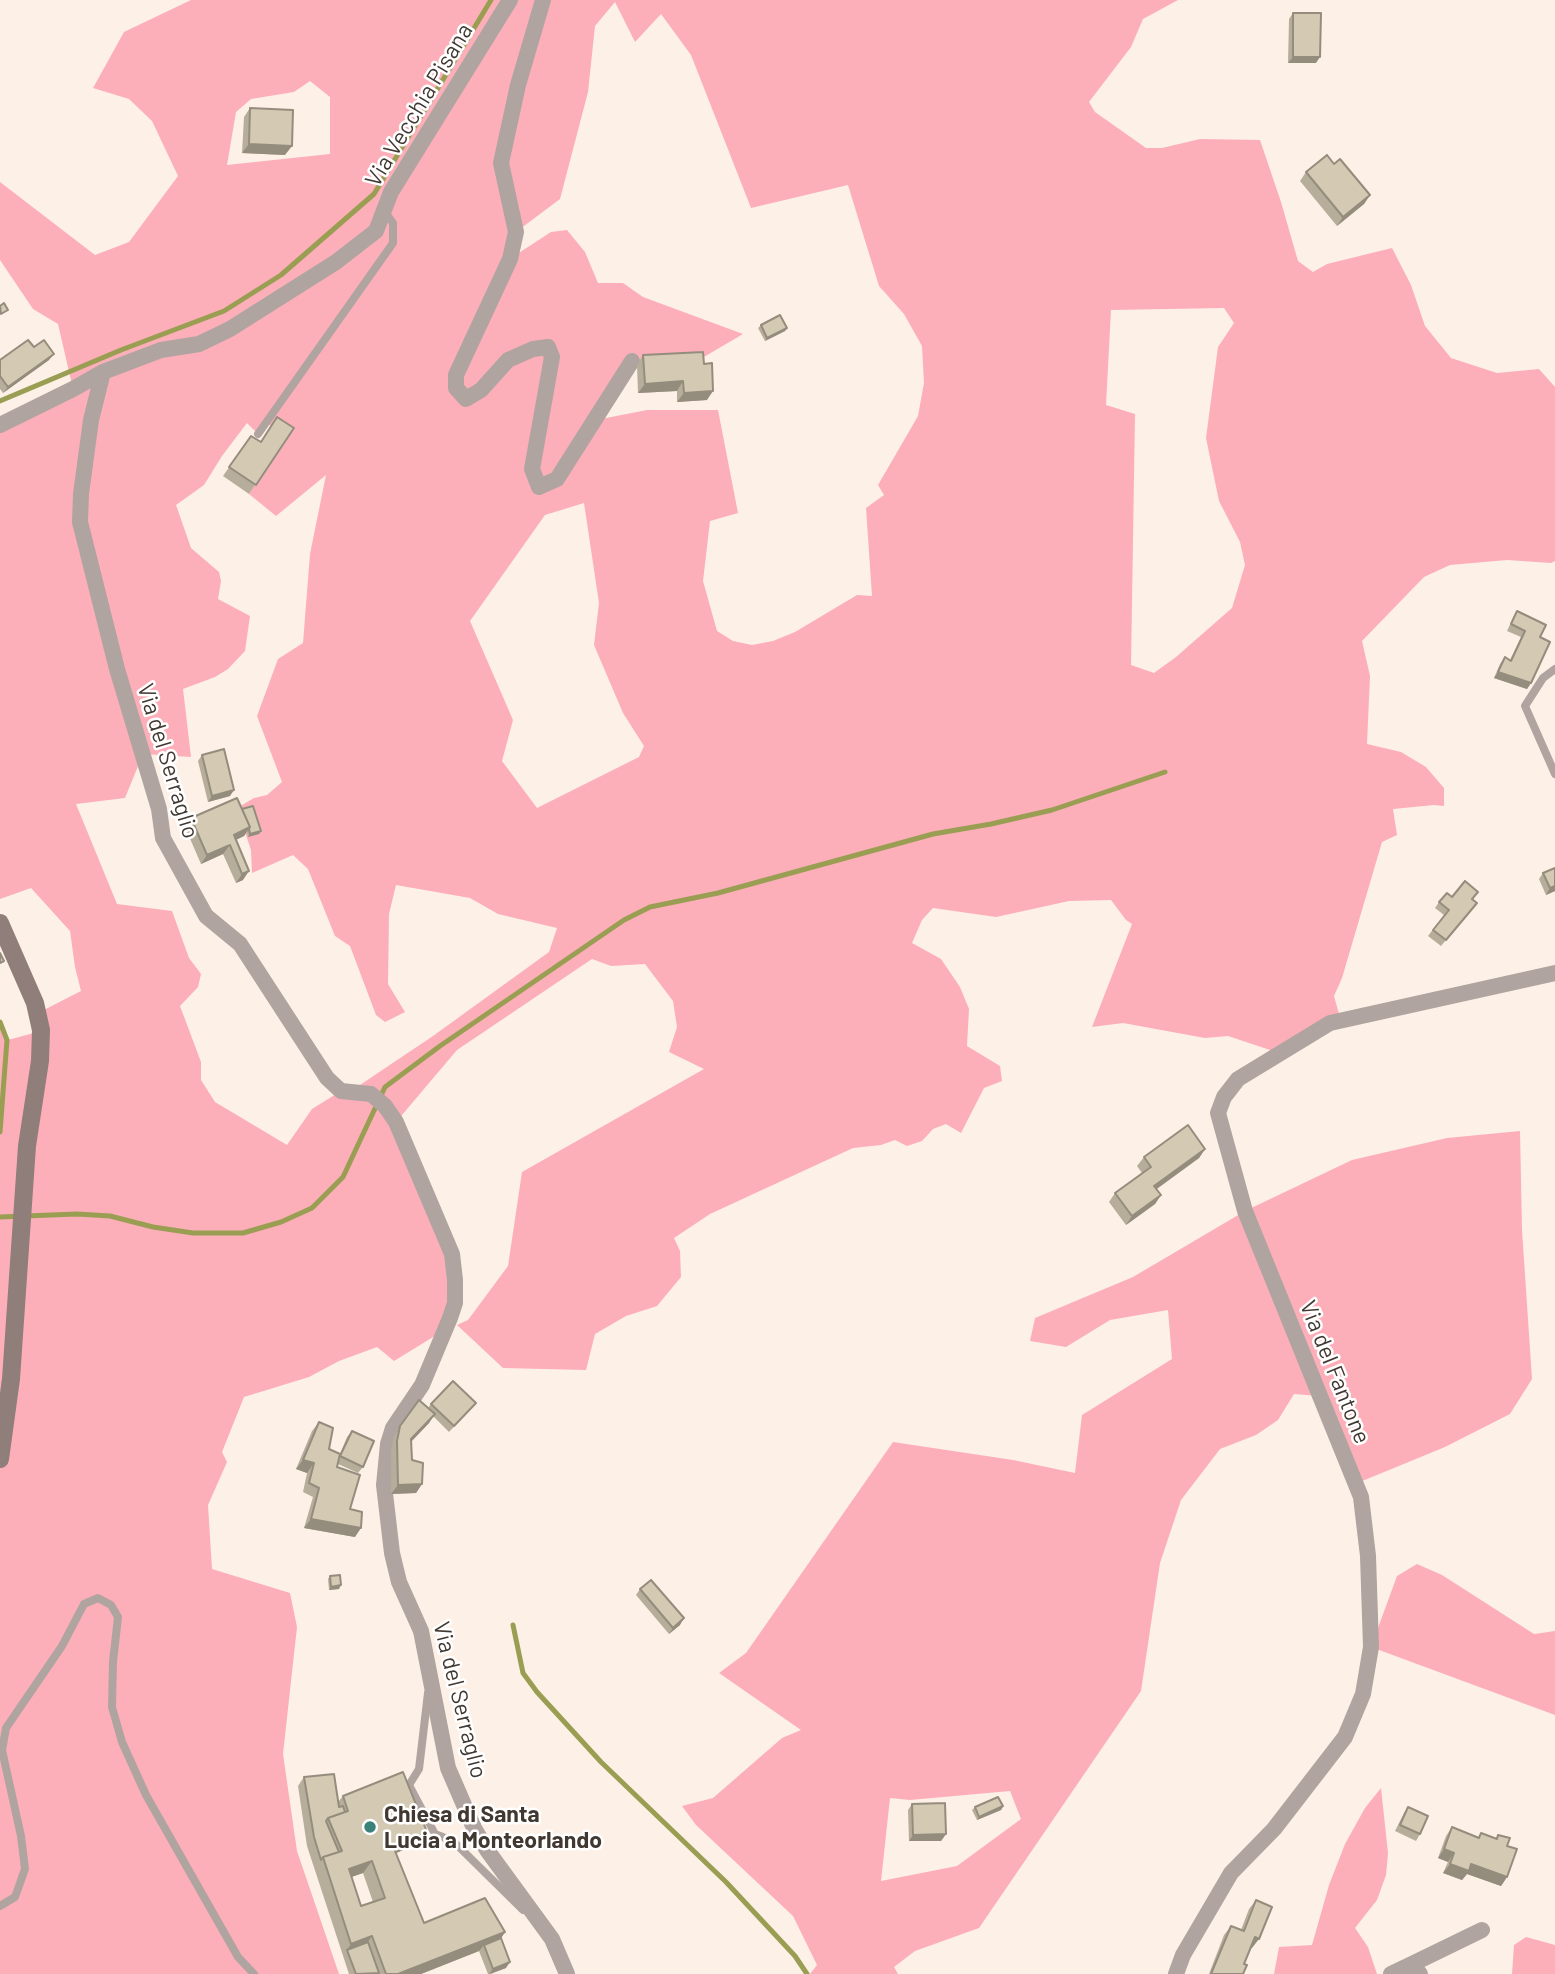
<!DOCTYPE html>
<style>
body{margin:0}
canvas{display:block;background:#fdf0e6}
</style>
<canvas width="1555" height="1974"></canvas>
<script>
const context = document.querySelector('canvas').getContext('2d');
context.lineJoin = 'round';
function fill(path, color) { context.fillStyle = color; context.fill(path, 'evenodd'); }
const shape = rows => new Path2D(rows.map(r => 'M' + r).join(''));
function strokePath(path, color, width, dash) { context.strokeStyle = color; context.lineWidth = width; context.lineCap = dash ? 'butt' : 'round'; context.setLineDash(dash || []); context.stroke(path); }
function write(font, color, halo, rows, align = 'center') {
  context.font = font + ' Barlow,sans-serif'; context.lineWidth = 5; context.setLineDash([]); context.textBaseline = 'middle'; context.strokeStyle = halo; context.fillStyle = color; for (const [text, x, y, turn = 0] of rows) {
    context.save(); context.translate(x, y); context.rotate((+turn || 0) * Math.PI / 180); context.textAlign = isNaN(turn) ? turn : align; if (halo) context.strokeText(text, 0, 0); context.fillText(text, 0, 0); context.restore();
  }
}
fill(shape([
 [191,0,1178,0,1143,19,1131,47,1089,102,1095,112,1146,148,1162,148,1200,139,1260,140,1281,202,1298,261,1313,272,1327,264,1392,248,1411,285,1425,326,1451,358,1497,373,1539,369,1555,387,1555,561,1551,563,1507,560,1450,565,1424,577,1362,641,1370,676,1367,744,1401,752,1426,767,1444,788,1444,806,1434,805,1393,809,1397,835,1382,842,1342,978,1334,996,1341,1021,1279,1053,1228,1036,1205,1038,1123,1023,1092,1027,1132,924,1126,920,1111,900,1069,901,996,917,933,908,922,920,912,943,941,959,960,987,969,1009,967,1046,1000,1066,1002,1081,984,1088,961,1133,946,1124,933,1129,922,1141,907,1146,895,1140,881,1145,853,1148,710,1214,674,1238,680,1251,681,1277,657,1306,626,1316,595,1334,586,1370,503,1368,457,1325,468,1320,508,1266,522,1172,704,1069,669,1052,677,1027,673,1001,645,964,611,966,592,959,457,1050,396,1122,452,1254,446,1329,394,1361,377,1347,339,1361,309,1377,244,1397,222,1452,227,1462,208,1505,212,1569,290,1593,297,1627,283,1754,297,1851,339,1974,0,1974,0,1022,8,1040,41,1031,38,1013,81,991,75,967,70,931,31,888,0,899,0,425,73,389,58,324,33,309,0,260,0,182,95,255,129,242,178,176,152,121,129,99,93,88,124,32],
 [615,2,635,42,661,14,691,55,751,208,848,185,879,286,904,314,922,346,924,383,918,416,878,485,884,495,866,508,872,596,857,595,795,632,773,641,752,645,733,641,717,631,703,581,710,521,738,513,718,410,647,410,596,420,637,365,697,361,743,334,643,297,623,283,598,283,585,252,567,230,551,232,511,258,516,232,560,199,588,92,595,26],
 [310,81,330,97,330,154,227,165,236,112,251,99,294,92],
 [1224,308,1234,323,1218,347,1206,438,1219,501,1240,542,1245,565,1232,608,1176,657,1154,673,1131,665,1135,414,1106,405,1111,310],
 [247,423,258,434,267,423,287,438,249,494,276,516,326,475,310,554,303,643,278,659,257,716,282,782,267,795,254,798,237,808,251,850,252,873,293,855,308,869,335,936,350,946,376,1015,385,1022,405,1012,388,984,389,914,396,885,470,898,498,914,557,928,549,952,433,1036,351,1091,341,1091,312,1109,287,1145,215,1102,201,1080,201,1062,180,1006,198,987,201,974,189,958,172,911,117,904,76,804,125,798,143,754,191,757,183,689,215,677,228,669,245,651,250,616,218,599,221,581,219,572,191,548,176,505,204,485,222,456],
 [584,503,599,603,594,645,623,713,644,746,639,757,537,808,502,761,513,720,470,621,545,515],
 [1520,1131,1522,1230,1532,1379,1510,1414,1445,1447,1355,1484,1319,1396,1294,1394,1278,1420,1256,1435,1220,1449,1181,1500,1160,1563,1141,1691,979,1928,915,1951,894,1967,898,1974,810,1974,817,1965,793,1916,696,1825,682,1806,713,1798,782,1738,801,1730,719,1673,746,1653,893,1442,1013,1460,1075,1473,1082,1415,1172,1359,1168,1310,1110,1320,1066,1347,1030,1341,1035,1318,1133,1277,1245,1211,1352,1160,1447,1138],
 [1010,1791,1021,1819,957,1866,881,1881,890,1798,910,1800],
 [1417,1564,1442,1575,1534,1634,1555,1631,1555,1715,1371,1647,1397,1576],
 [1381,1788,1388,1853,1386,1875,1377,1900,1355,1928,1368,1947,1377,1974,1274,1974,1279,1947,1312,1945,1329,1885,1345,1844,1365,1808],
 [1526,1937,1555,1945,1555,1974,1512,1974,1514,1945]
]), '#fdafb9');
strokePath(shape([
 [0,401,121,350,224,311,281,275,374,194,491,0],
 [0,1022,7,1040,0,1132],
 [0,1217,77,1214,110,1216,153,1227,193,1233,243,1233,281,1222,312,1208,343,1177,385,1087,440,1046,624,920,650,907,718,893,933,834,991,824,1052,810,1165,772],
 [513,1625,523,1673,537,1692,601,1762,726,1882,795,1956,807,1974]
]), '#9a9e53', 5);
strokePath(shape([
 [258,434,393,243,393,223,385,212],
 [1555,669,1543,678,1525,706,1555,774],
 [428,1693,419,1769,409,1785,435,1834,453,1841,523,1910],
 [0,1906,15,1897,25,1869,21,1836,2,1750,6,1728,62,1646,84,1604,98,1598,111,1605,118,1617,113,1662,112,1707,122,1742,146,1795,238,1957,254,1974]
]), '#b0a4a1', 8);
strokePath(shape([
 [543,0,518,85,501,163,516,232,510,259,456,375,456,388,466,399,481,390,508,360,533,349,548,347,552,357,532,469,539,487,557,479,632,361],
 [103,372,91,420,81,494,80,522,117,669,159,809,163,838,206,916,240,944,327,1078,341,1091,371,1094,385,1106,396,1122,452,1254,455,1280,455,1303,450,1318,422,1385,393,1428,388,1444,384,1485,392,1553,399,1582,421,1631,448,1768,474,1828,487,1850,552,1939,567,1974],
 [0,425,73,389,103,372,161,350,199,344,230,329,336,262,376,231,391,192,510,0],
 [1412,1964,1482,1930],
 [1176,1974,1183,1955,1231,1873,1274,1829,1345,1737,1363,1694,1371,1647,1368,1556,1361,1497,1245,1211,1218,1113,1224,1097,1238,1079,1330,1023,1555,973],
 [1391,1974,1412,1964,1420,1974]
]), '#b0a4a1', 16);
strokePath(shape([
 [0,923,35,1003,41,1030,40,1061,27,1146,11,1379,0,1459]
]), '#8f7e79', 18);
fill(shape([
 [1293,13,1316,63,1288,63,1289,19],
 [250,108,285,155,242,153,244,117],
 [1334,164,1370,195,1364,204,1337,226,1300,181,1306,172],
 [761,325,787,328,785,331,765,341,758,328],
 [34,347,49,360,3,393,0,389,0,360],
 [703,352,707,400,677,402,677,391,638,393,637,365,643,355],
 [294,428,249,494,223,476,251,436,260,442],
 [1517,611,1540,637,1531,683,1527,689,1494,678,1500,664,1505,657,1510,660,1521,637,1507,631,1513,618],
 [202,755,230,796,208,802,198,761],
 [242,809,261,831,259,834,248,837,247,832,244,836,236,840,243,880,236,883,223,854,201,864,185,827,191,818],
 [1543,873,1555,891,1546,895,1539,879],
 [1452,897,1472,899,1472,909,1441,946,1428,936,1444,915,1435,908,1439,902],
 [1205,1149,1199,1158,1157,1189,1161,1195,1155,1204,1126,1225,1109,1202,1115,1193,1142,1173,1137,1166,1144,1157],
 [419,1400,428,1408,431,1404,476,1403,471,1409,449,1432,433,1416,429,1423,411,1442,412,1460,422,1484,416,1493,391,1494,391,1450,394,1436],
 [319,1422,329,1449,340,1454,347,1437,352,1431,363,1467,358,1473,338,1464,337,1467,350,1509,355,1537,304,1528,313,1497,303,1492,307,1473,296,1469,312,1431],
 [330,1576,339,1589,329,1590,328,1579],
 [640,1589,680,1625,669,1634,636,1595],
 [304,1777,338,1802,343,1796,418,1844,396,1853,424,1923,505,1932,501,1938,506,1968,491,1974,488,1974,479,1951,421,1974,349,1974,307,1846,298,1786],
 [363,1873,373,1902,361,1906,351,1877],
 [912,1804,946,1834,941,1841,909,1841,908,1810],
 [1003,1806,1001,1810,977,1820,972,1810,975,1807],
 [1408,1807,1420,1834,1416,1841,1395,1831,1404,1813],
 [1452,1827,1478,1837,1481,1833,1496,1838,1498,1835,1507,1846,1507,1877,1501,1886,1467,1874,1462,1880,1443,1873,1448,1862,1438,1858,1446,1836],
 [1256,1900,1252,1948,1251,1947,1244,1964,1243,1974,1209,1974,1224,1935,1231,1926,1241,1930,1249,1909]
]), '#b6ae9a');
fill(shape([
 [1293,57,1320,57,1316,63,1288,63],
 [249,144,292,146,285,155,242,153],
 [1370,195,1364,204,1337,226,1343,217],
 [787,328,785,331,765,341,767,338],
 [54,354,49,360,3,393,8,387],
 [683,381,677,391,638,393,645,384],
 [713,391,707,400,677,402,684,393],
 [1498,672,1531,683,1527,689,1494,678],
 [234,790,230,796,208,802,212,796],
 [250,827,244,836,227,844,234,835],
 [261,831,259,834,248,837,250,834],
 [230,845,223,854,201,864,207,855],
 [249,871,243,880,236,883,242,874],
 [1555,886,1555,891,1546,895,1550,888],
 [1205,1149,1199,1158,1148,1195,1154,1186],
 [1161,1195,1155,1204,1126,1225,1132,1216],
 [435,1414,429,1423,405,1448,411,1439],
 [303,1460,314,1463,307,1473,296,1469],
 [422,1484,416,1493,391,1494,398,1485],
 [311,1519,361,1528,355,1537,304,1528],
 [341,1585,339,1589,329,1590,331,1587],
 [684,1618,680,1625,669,1634,673,1628],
 [1003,1806,1001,1810,977,1820,979,1817],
 [427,1832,418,1844,384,1858,393,1846],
 [946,1834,941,1841,909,1841,913,1835],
 [1444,1849,1454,1853,1448,1862,1438,1858],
 [372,1861,363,1873,340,1881,349,1869],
 [1450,1864,1471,1864,1507,1877,1501,1886,1467,1874,1462,1880,1443,1873],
 [505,1932,497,1945,484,1945,479,1951,421,1974,398,1974],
 [372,1936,363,1949,347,1950,351,1944],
 [1255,1937,1259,1939,1252,1948,1249,1946],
 [510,1962,506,1968,489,1974,493,1969]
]), '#948d7d');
const building = shape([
 [1293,13,1321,13,1320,57,1293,57,1293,13],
 [250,108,293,110,292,146,249,144,250,108],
 [1327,155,1334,164,1340,159,1370,195,1343,217,1306,172,1327,155],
 [4,303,8,310,1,314,0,306,4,303],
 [780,315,787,328,767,338,761,325,780,315],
 [28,340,34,347,44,340,54,354,8,387,0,376,0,360,28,340],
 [703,352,704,364,712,363,713,391,684,393,683,381,645,384,643,355,703,352],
 [277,417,294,428,256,485,229,467,251,436,261,442,277,417],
 [1517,611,1546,625,1540,637,1550,642,1531,683,1498,672,1505,657,1511,661,1525,631,1511,624,1517,611],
 [224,749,234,790,212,796,202,755,224,749],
 [237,798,250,827,234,835,249,871,242,874,230,845,207,855,191,818,237,798],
 [253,806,261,831,250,834,249,829,250,827,242,809,253,806],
 [1555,868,1555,886,1550,888,1543,873,1555,868],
 [1465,881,1478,892,1472,899,1477,903,1446,940,1433,930,1449,910,1439,902,1447,893,1452,897,1465,881],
 [0,953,4,961,0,963,0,953],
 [1188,1125,1205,1149,1154,1186,1161,1195,1132,1216,1115,1193,1151,1167,1144,1157,1188,1125],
 [453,1381,476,1403,454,1426,431,1404,453,1381],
 [419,1400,435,1414,411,1439,412,1460,423,1463,422,1484,398,1485,397,1441,400,1426,419,1400],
 [319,1422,333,1428,329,1449,340,1454,337,1467,360,1475,350,1509,362,1512,361,1528,311,1519,319,1488,309,1483,314,1463,303,1460,319,1422],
 [352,1431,374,1441,363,1467,340,1456,352,1431],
 [340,1575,341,1585,331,1587,330,1576,340,1575],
 [651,1580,684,1618,673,1628,640,1589,651,1580],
 [403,1772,427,1832,393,1846,424,1923,485,1898,505,1932,398,1974,386,1974,372,1936,351,1944,323,1857,342,1851,328,1818,348,1811,343,1796,403,1772],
 [372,1861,385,1898,361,1906,349,1869,372,1861],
 [334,1774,339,1807,343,1806,345,1812,328,1818,326,1821,339,1852,323,1857,321,1860,314,1837,304,1777,334,1774],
 [998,1797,1003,1806,979,1817,975,1807,998,1797],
 [945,1803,946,1834,913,1835,912,1804,945,1803],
 [1408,1807,1428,1816,1420,1834,1400,1825,1408,1807],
 [1452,1827,1479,1838,1481,1833,1497,1839,1498,1835,1510,1838,1507,1846,1517,1849,1507,1877,1471,1864,1469,1871,1450,1864,1454,1853,1444,1849,1452,1827],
 [1256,1900,1272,1907,1259,1939,1255,1937,1244,1964,1247,1965,1243,1974,1211,1974,1231,1926,1244,1931,1256,1900],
 [501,1938,510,1962,493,1969,484,1945,501,1938],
 [368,1942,379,1973,356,1974,347,1950,368,1942]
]);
fill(building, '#d4cab3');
strokePath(building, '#948d7d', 2);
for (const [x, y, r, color] of [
 [370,1827,7,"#3b827b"]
]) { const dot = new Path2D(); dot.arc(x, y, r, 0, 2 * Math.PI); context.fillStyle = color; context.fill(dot); strokePath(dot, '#fff', 2.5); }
write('23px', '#403831', '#fff', [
 ["Via Vecchia Pisana",419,105,-59],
 ["Via del Serraglio",168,761,73],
 ["Via del Fantone",1335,1372,68],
 ["Via del Serraglio",460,1700,76]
]);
write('bold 23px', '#403831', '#fff', [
 ["Chiesa di Santa",384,1814],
 ["Lucia a Monteorlando",384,1840]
], 'left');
</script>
